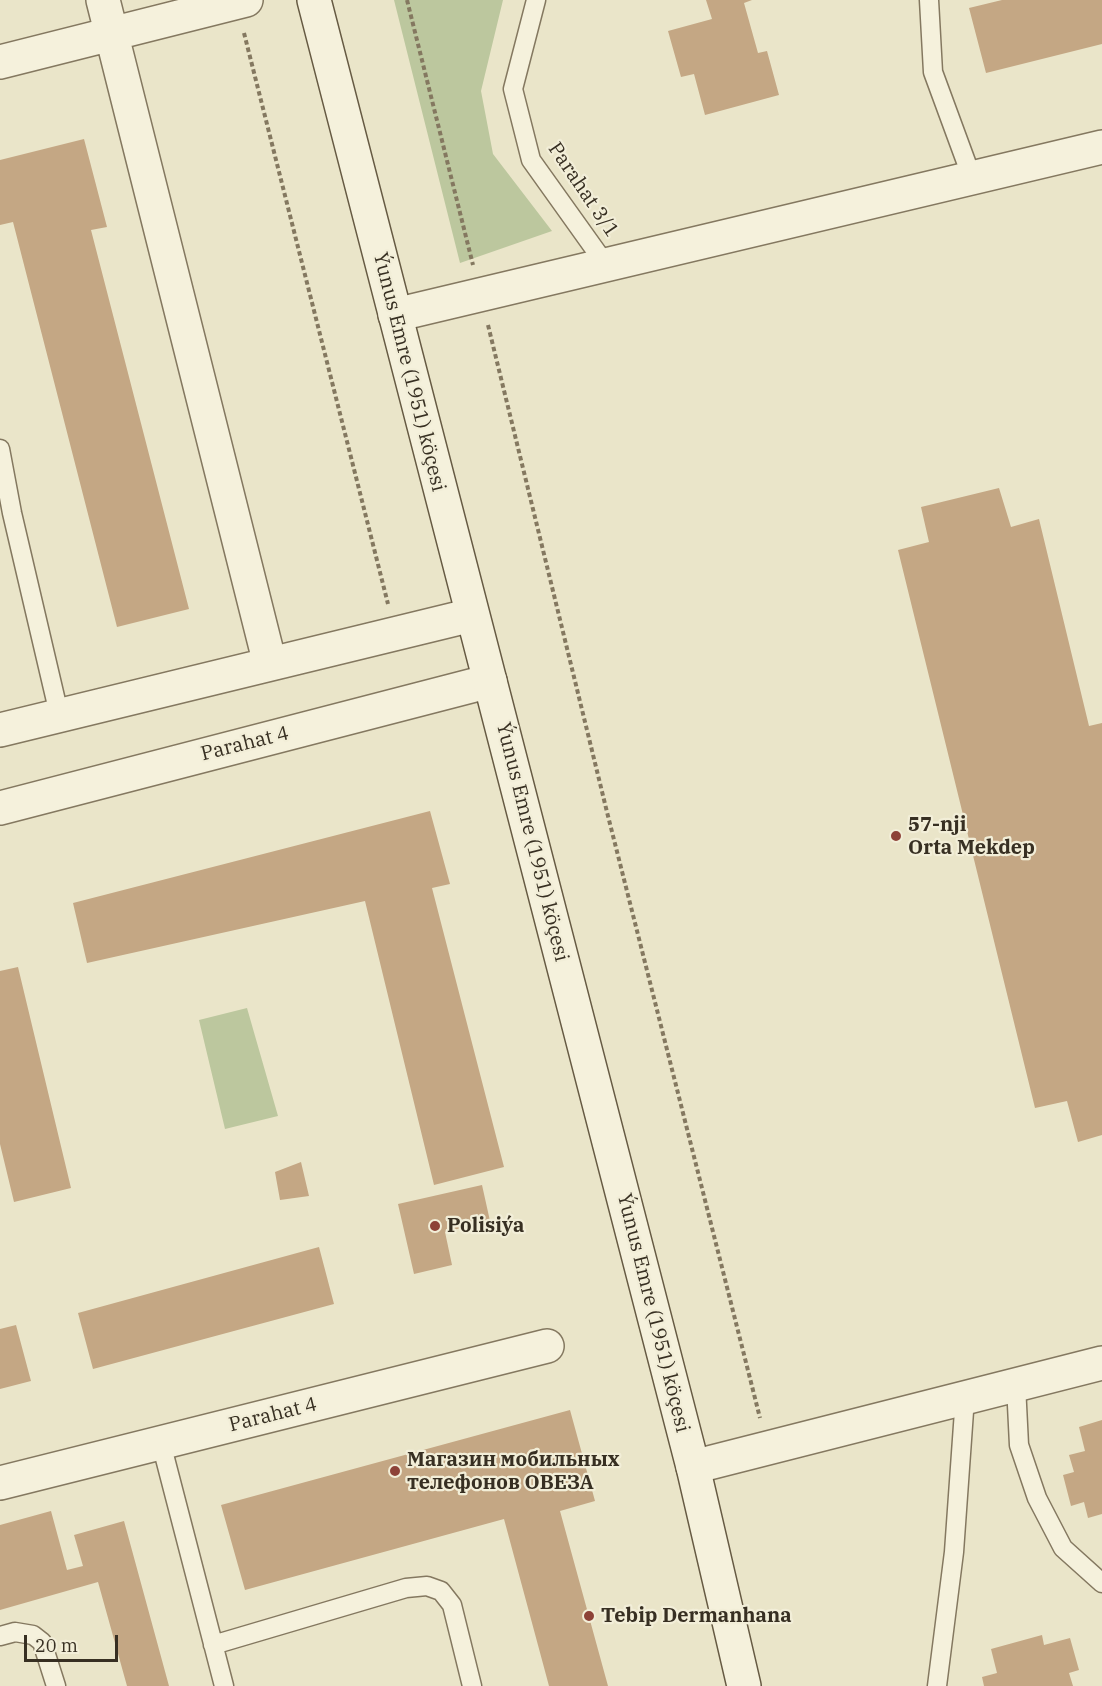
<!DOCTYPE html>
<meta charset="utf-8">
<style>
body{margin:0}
#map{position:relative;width:1102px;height:1686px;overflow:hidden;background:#eae5c9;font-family:"IBM Plex Serif",serif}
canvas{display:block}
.scale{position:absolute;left:24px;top:1635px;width:94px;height:27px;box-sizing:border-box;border:3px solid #372f22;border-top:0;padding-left:8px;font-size:18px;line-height:21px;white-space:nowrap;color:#372f22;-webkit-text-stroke:4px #f2eed8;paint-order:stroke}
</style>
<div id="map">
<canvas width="1102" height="1686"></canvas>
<div class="scale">20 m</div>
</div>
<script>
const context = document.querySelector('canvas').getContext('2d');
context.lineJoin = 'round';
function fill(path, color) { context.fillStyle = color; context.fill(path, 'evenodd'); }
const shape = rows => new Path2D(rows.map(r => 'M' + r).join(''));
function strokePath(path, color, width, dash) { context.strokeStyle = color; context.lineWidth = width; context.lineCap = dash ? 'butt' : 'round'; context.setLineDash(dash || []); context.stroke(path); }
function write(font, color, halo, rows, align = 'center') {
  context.font = font + ' "IBM Plex Serif",serif'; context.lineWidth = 4.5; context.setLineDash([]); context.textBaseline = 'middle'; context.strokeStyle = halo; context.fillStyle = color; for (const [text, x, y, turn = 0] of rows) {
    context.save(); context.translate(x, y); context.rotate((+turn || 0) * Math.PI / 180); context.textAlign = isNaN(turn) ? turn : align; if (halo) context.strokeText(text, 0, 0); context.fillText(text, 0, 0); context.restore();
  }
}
fill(shape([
 [394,0,503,0,481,91,493,154,552,231,460,263],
 [247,1008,278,1116,225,1129,199,1020]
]), '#bcc79e');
fill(shape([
 [706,0,752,0,744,3,758,53,767,51,779,95,705,115,694,74,681,77,668,31,712,19],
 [1002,0,1102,0,1102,44,986,73,969,8],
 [84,139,107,227,91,230,189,609,117,627,13,222,0,225,0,160],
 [999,488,1011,527,1039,519,1089,726,1102,723,1102,1135,1078,1142,1067,1101,1035,1108,898,550,929,542,921,507],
 [430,811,450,884,432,888,504,1167,434,1185,365,901,87,963,73,903],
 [18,967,71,1188,14,1202,0,1144,0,971],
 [301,1162,309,1196,280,1200,275,1172],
 [482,1185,490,1221,445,1232,452,1265,414,1274,398,1204],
 [319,1247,334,1304,93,1369,78,1313],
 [16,1325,31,1381,0,1389,0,1329],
 [570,1410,595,1501,560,1511,608,1686,549,1686,504,1519,245,1590,221,1505],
 [1102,1420,1102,1514,1088,1518,1084,1502,1071,1506,1063,1475,1074,1472,1069,1455,1085,1451,1079,1427],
 [51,1511,67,1570,83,1566,74,1535,124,1521,169,1686,127,1686,98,1582,0,1610,0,1525],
 [1042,1635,1044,1645,1070,1638,1079,1670,1069,1673,1073,1686,984,1686,982,1677,997,1673,991,1649]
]), '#c4a784');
const lane = shape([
 [536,0,513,89,531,160,606,265],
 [929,0,933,72,972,178],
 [0,449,12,513,59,714],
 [1016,1385,1019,1445,1037,1498,1063,1548,1102,1583],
 [161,1443,224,1686],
 [0,1636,15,1632,33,1635,42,1642,56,1686],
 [213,1645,406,1588,427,1586,441,1591,452,1605,472,1686],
 [937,1686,954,1552,965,1397]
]);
const street = shape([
 [103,0,270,664],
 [0,62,246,0],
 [395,315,1102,147],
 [0,730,472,615],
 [0,808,490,681],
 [693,1467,1102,1363],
 [0,1483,547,1346]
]);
const secondary = shape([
 [314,0,693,1467,744,1686]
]);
strokePath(lane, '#847860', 21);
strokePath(street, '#847860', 36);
strokePath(secondary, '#665a43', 36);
strokePath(shape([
 [407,0,473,265],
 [244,33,388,604],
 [488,325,607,812,760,1418]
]), '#847860', 4, [4.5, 3]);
strokePath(lane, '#f5f1dc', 18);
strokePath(street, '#f5f1dc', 33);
strokePath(secondary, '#f5f1dc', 33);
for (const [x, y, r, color] of [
 [896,836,6,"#8d4237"],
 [435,1226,6,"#8d4237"],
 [395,1471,6,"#8d4237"],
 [589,1616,6,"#8d4237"]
]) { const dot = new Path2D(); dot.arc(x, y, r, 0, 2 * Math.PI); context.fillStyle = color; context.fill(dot); strokePath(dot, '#f2eed8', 2); }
write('20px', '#372f22', '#f2eed8', [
 ["Parahat 3/1",583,190,56],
 ["Ýunus Emre (1951) köçesi",409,372,76],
 ["Parahat 4",245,744,-14],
 ["Ýunus Emre (1951) köçesi",532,842,76],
 ["Ýunus Emre (1951) köçesi",653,1313,76],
 ["Parahat 4",273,1415,-14]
]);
write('bold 20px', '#372f22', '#f2eed8', [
 ["57-nji",908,825],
 ["Orta Mekdep",908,848],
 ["Polisiýa",447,1226],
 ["Магазин мобильных",407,1460],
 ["телефонов ОВЕЗА",407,1483],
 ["Tebip Dermanhana",601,1616]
], 'left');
</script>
